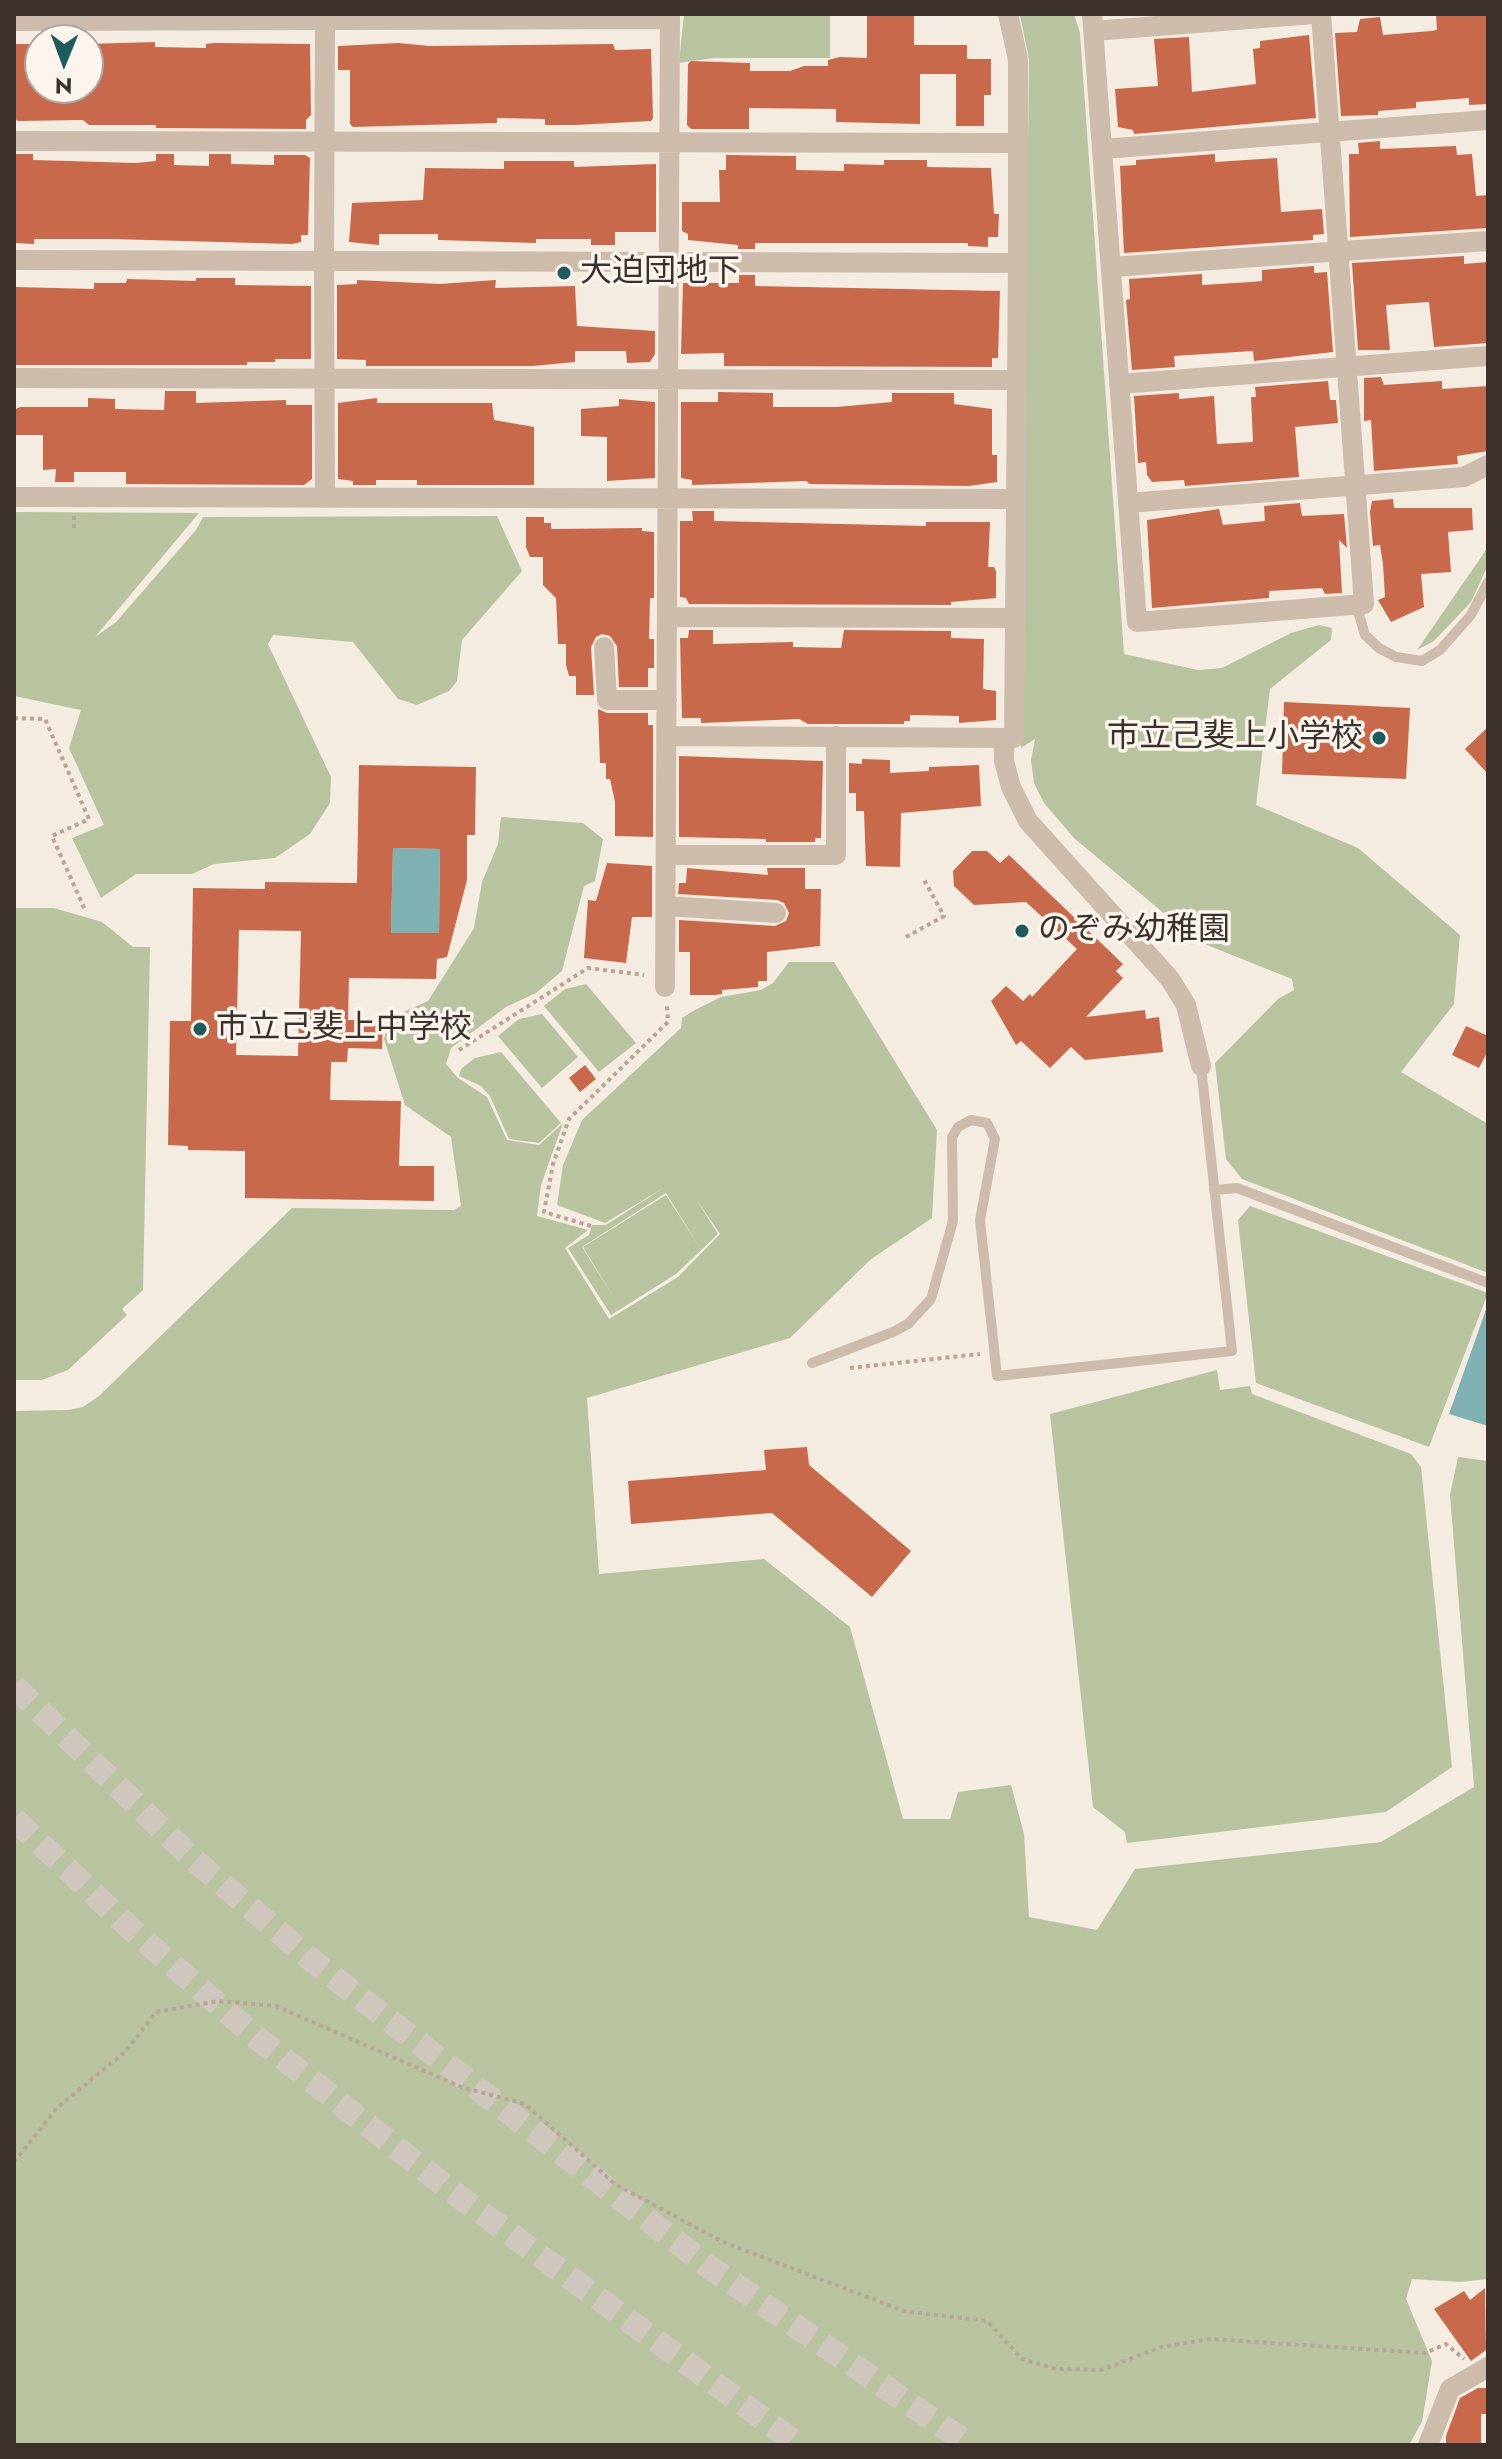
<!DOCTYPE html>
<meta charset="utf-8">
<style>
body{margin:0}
#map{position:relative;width:1502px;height:2459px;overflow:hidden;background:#f4ebe1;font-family:Jost,sans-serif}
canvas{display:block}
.frame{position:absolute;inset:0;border:16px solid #3b302b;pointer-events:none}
.north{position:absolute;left:24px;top:24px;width:80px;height:80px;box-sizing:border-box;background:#fbf5ee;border:2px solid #aea6a0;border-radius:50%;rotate:181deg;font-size:22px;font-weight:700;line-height:32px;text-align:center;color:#3b302b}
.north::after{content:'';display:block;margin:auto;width:28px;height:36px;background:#1f5a5e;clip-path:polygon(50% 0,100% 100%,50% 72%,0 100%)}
</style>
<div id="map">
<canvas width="1502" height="2459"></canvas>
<div class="frame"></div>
<div class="north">N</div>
</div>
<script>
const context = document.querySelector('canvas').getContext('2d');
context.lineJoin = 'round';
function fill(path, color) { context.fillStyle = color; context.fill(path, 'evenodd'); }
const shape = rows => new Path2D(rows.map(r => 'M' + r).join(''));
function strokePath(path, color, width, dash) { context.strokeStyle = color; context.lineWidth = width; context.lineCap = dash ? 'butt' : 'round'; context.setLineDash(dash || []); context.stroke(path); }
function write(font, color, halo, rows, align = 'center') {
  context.font = font + ' Jost,"Noto Sans JP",sans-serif'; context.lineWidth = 7; context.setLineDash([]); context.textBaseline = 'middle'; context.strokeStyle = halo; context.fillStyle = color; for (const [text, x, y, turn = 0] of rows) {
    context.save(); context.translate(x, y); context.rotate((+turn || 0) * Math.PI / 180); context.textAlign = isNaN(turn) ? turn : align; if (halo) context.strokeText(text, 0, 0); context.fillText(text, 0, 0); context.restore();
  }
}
fill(shape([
 [684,14,830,14,830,58,714,58,679,63],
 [1074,14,1080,33,1124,654,1198,670,1222,668,1291,633,1319,625,1332,628,1331,640,1270,689,1256,805,1358,848,1460,935,1454,1004,1401,1072,1488,1124,1488,1273,1242,1179,1226,1159,1215,1063,1278,999,1294,990,1292,979,1197,941,1074,838,1044,803,1034,783,1031,760,1035,739,1021,748,1029,59,1020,15],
 [14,512,199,513,95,637,116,622,196,530,203,517,497,516,522,571,462,640,457,681,449,691,417,705,398,699,353,642,273,635,268,644,331,777,330,803,310,834,275,858,214,864,192,874,136,874,101,898,72,838,104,825,69,748,81,710,14,696],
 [1488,547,1488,565,1471,602,1434,641,1417,650],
 [501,817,583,823,603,839,595,881,584,886,562,971,536,993,506,1007,451,1048,446,1064,458,1078,487,1097,507,1140,539,1145,563,1123,541,1185,537,1216,588,1230,565,1248,609,1319,678,1277,720,1234,696,1199,718,1234,676,1274,611,1315,568,1248,589,1235,592,1225,606,1225,665,1187,605,1223,557,1205,563,1165,582,1120,681,1028,682,1018,695,1010,721,997,761,990,773,983,789,962,834,962,937,1130,932,1218,870,1260,790,1338,587,1398,599,1574,764,1559,850,1627,903,1819,950,1819,958,1792,1011,1785,1024,1834,1029,1917,1097,1930,1135,1869,1381,1842,1474,1787,1450,1495,1458,1457,1488,1461,1488,2279,1460,2282,1412,2279,1406,2299,1432,2361,1422,2422,1409,2445,14,2445,14,1411,69,1410,83,1407,99,1396,292,1208,454,1210,461,1206,451,1137,405,1105,384,1039,390,1018,428,1001,474,928,482,882,498,844],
 [666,1193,700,1248,666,1195,583,1247,616,1301,582,1247],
 [14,908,54,908,102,922,133,947,150,947,143,1290,122,1309,127,1315,68,1370,42,1380,14,1380],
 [586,984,636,1043,599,1072,544,1006,565,989],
 [542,1014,578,1057,542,1088,498,1036,519,1019],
 [501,1052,561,1123,539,1143,509,1139,490,1096,481,1086,459,1076,461,1069,475,1058],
 [1250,1206,1488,1293,1429,1447,1256,1383,1238,1220],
 [1217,1370,1220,1390,1250,1386,1252,1394,1411,1454,1421,1467,1452,1767,1386,1812,1127,1843,1125,1832,1093,1807,1050,1414]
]), '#b8c4a0');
fill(shape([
 [393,848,440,849,439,933,391,933],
 [1488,1304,1488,1426,1449,1414]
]), '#7fb0b2');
fill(shape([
 [867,14,914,14,914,45,967,45,967,59,991,59,991,95,984,95,984,126,956,126,956,74,920,74,920,124,836,122,836,109,749,108,749,129,691,129,687,125,688,64,691,61,750,63,750,71,790,71,804,66,828,66,828,60,840,57,867,58],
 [1436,14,1488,14,1488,104,1469,105,1469,98,1416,102,1416,108,1378,111,1378,115,1341,116,1335,33,1357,32,1360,19,1380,17,1383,35,1431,31,1437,30],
 [1309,35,1316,118,1134,134,1133,130,1118,127,1115,89,1158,86,1154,39,1189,37,1192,92,1256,84,1253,49,1260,48,1260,41],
 [155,42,155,47,206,48,206,44,214,43,310,44,311,115,306,120,306,129,156,128,156,125,89,125,83,120,18,121,14,118,14,44,40,44,40,88,88,88,88,44],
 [398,43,430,46,613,44,615,50,651,49,653,118,651,121,575,125,545,125,545,119,497,118,497,123,353,127,350,124,350,70,338,70,338,46],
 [1380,141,1380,149,1456,146,1457,155,1472,154,1476,196,1488,195,1488,228,1350,237,1349,154,1359,154,1358,143],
 [14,154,33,154,33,160,136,163,156,161,156,154,174,154,174,165,209,166,209,154,231,154,231,164,274,165,274,155,305,155,310,158,308,235,301,235,301,242,292,244,111,239,34,239,34,244,14,243],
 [1215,154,1215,162,1277,158,1281,212,1322,209,1324,234,1313,235,1313,240,1124,253,1120,166,1136,165,1136,160],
 [726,155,796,156,796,170,844,171,844,164,884,165,884,160,927,160,927,167,991,168,994,214,999,214,998,237,988,237,988,247,968,246,968,243,755,243,755,249,738,249,738,245,688,240,688,234,682,231,682,202,720,202,719,170,726,170],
 [504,161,574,161,574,167,656,164,656,232,615,232,615,245,591,245,591,239,536,239,536,243,438,240,438,234,379,234,379,245,349,242,352,203,423,200,425,168,504,169],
 [1464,256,1464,264,1488,262,1488,343,1434,347,1429,302,1386,305,1390,350,1358,350,1352,263],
 [1314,266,1314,273,1327,272,1333,352,1254,361,1253,351,1174,356,1175,367,1132,370,1126,300,1130,299,1129,279,1202,274,1202,285,1251,282,1262,281,1262,270],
 [739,275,755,275,755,286,1000,291,998,358,992,358,992,367,724,366,724,353,681,354,683,283,739,283],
 [196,278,235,278,235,285,311,286,311,359,275,359,275,362,247,362,247,365,14,365,14,287,94,289,94,283,126,283,127,279,196,281],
 [357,280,440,284,496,280,495,288,575,286,577,326,655,331,655,354,650,362,627,363,626,351,575,351,575,362,533,366,366,366,366,360,337,359,337,285,357,284],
 [1381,377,1384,385,1442,381,1442,389,1488,386,1488,451,1457,456,1458,464,1374,471,1371,420,1364,421,1364,378],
 [1328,381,1330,400,1336,400,1338,423,1295,427,1299,477,1185,486,1184,480,1152,482,1147,475,1146,462,1138,463,1134,396,1179,393,1179,399,1214,396,1217,444,1253,442,1251,397,1256,397,1255,387],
 [165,391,196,391,196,403,286,400,286,405,312,405,312,479,304,485,126,484,126,472,74,472,74,482,55,482,56,469,43,470,43,435,14,435,14,410,20,407,88,407,88,398,115,399,115,409,164,410],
 [718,392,773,393,773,407,837,407,892,402,892,393,954,393,954,404,992,409,992,455,997,455,997,482,969,486,810,484,806,481,692,485,692,480,681,478,681,402,718,402],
 [377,398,377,403,492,403,494,420,534,427,534,485,417,485,417,480,376,480,376,485,353,485,353,481,338,479,338,403],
 [619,399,655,402,655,478,607,481,607,437,581,436,581,409,619,406],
 [1393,499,1394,508,1472,508,1473,530,1448,532,1451,572,1421,574,1424,607,1391,622,1378,600,1385,597,1383,564,1380,545,1373,546,1370,512,1372,501],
 [1300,503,1302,516,1344,514,1347,548,1339,540,1342,593,1325,594,1322,588,1269,591,1269,598,1152,608,1147,520,1219,509,1223,525,1265,521,1264,506],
 [692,511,714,511,714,521,926,526,926,522,990,522,988,567,994,567,996,571,996,598,951,602,951,605,689,604,686,598,680,597,680,521,693,521],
 [526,517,544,517,544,523,551,523,551,529,642,528,642,531,654,532,654,598,650,598,649,639,654,639,654,668,648,668,648,687,619,687,617,646,610,636,602,634,596,637,591,647,594,695,576,695,576,676,569,676,566,665,566,644,558,644,556,598,543,585,543,557,530,557,526,547],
 [689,630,713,630,713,644,793,642,793,647,841,648,844,630,951,631,951,638,984,639,983,689,996,691,996,720,959,723,959,716,910,715,910,721,904,721,904,724,808,724,799,719,701,723,701,718,682,718,680,638,688,638],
 [1284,702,1410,708,1406,779,1282,774],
 [598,709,607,713,648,713,648,725,653,725,653,837,615,836,615,802,610,779,606,779,606,763,600,763],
 [1488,727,1488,774,1465,749],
 [679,756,823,761,821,838,815,838,815,842,766,842,766,839,679,837],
 [862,759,890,760,890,773,929,771,929,767,979,765,981,806,901,813,900,867,866,866,864,811,856,811,856,793,849,793,849,763,862,764],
 [359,765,476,767,475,835,467,835,467,880,447,957,437,959,436,979,349,978,348,1020,383,1020,382,1049,348,1048,347,1062,331,1062,330,1100,401,1101,399,1166,434,1166,434,1201,245,1198,245,1151,188,1150,188,1146,168,1145,170,1021,191,1021,193,888,265,889,265,882,357,883],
 [393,848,440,849,439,933,391,933],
 [239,930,301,931,298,1056,236,1055],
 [972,851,987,851,1000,863,1009,855,1123,964,1116,971,1123,978,1086,1017,1145,1010,1146,1019,1159,1017,1163,1052,1085,1060,1071,1047,1050,1068,1021,1041,1016,1045,991,1001,1006,986,1023,1001,1030,994,1032,997,1077,949,1026,902,974,905,954,886,953,871],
 [607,863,652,866,652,917,632,917,626,963,584,958,588,900,596,901],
 [687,868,768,875,767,868,805,868,805,889,821,889,820,946,767,952,767,981,758,981,758,987,722,990,722,994,715,995,690,995,690,952,679,952,679,920,775,926,786,921,789,913,784,903,777,900,678,894,679,883,686,883],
 [1466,1026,1488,1036,1488,1051,1479,1068,1452,1055],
 [585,1065,596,1079,580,1092,569,1078],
 [807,1447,809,1465,911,1551,872,1597,772,1513,631,1524,628,1481,766,1470,764,1450],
 [1485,2288,1486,2350,1471,2361,1434,2309,1464,2291,1470,2300],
 [1478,2388,1486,2388,1486,2414,1481,2414,1481,2445,1446,2445,1446,2436,1460,2398]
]), '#c8694b');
strokePath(shape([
 [14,1686,193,1859,314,1962,705,2264,970,2445],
 [14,1819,132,1930,256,2037,450,2190,799,2445]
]), '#cfc6bd', 24, [24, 12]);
strokePath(shape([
 [74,516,74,529],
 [14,718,45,719,89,819,52,836,85,910],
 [906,937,944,916,923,878],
 [459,1050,588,968,644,975],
 [591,1226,544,1212,553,1164,569,1119,668,1022,667,1006],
 [850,1368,980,1354],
 [14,2162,57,2108,125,2052,156,2012,218,2001,276,2006,461,2087,525,2104,615,2184,723,2242,904,2311,987,2321,1022,2359,1056,2369,1101,2370,1161,2347,1210,2339,1425,2353,1446,2344,1464,2359]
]), '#b9a596', 4, [4, 4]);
strokePath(shape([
 [1356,604,1365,635,1379,648,1396,657,1422,661,1440,650,1471,615,1488,582],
 [1214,1190,1237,1188,1488,1283],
 [812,1363,893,1332,908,1324,931,1299,953,1221,952,1137,958,1127,971,1120,987,1123,995,1139,980,1220,997,1376,1232,1351,1201,1066]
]), '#cdbbac', 10);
strokePath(shape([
 [1092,14,1137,622,1364,604,1321,14],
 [14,21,670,19],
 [1093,31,1314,14],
 [14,141,1018,143],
 [1102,149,1488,120],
 [324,261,325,498],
 [1111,267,1488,241],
 [14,378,1017,380],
 [1119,384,1488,356],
 [14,497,1016,499],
 [1128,503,1464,477,1488,465],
 [668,617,1015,618],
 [604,647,607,700,667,700],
 [667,736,1014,738,1018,263],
 [666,855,836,855,836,736],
 [666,906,776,913],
 [665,987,670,14],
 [1186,1005,1201,1066],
 [1428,2445,1450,2389,1488,2367]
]), '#cdbbac', 20);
strokePath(shape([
 [14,260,1018,263,1018,59,1008,14],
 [324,261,325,14],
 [1004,738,1004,761,1011,787,1028,821,1170,979,1186,1005]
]), '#cdbbac', 20);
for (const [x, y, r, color] of [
 [564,273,8,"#1f5a5e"],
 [1379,738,8,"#1f5a5e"],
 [1022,931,8,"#1f5a5e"],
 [200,1029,8,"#1f5a5e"]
]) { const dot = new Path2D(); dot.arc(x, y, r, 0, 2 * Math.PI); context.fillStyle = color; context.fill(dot); strokePath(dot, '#fbf5ee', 3); }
write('32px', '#3b302b', '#fbf5ee', [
 ["大迫団地下",580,273],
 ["市立己斐上小学校",1363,738,"right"],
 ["のぞみ幼稚園",1038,931],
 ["市立己斐上中学校",216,1029]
], 'left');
</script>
